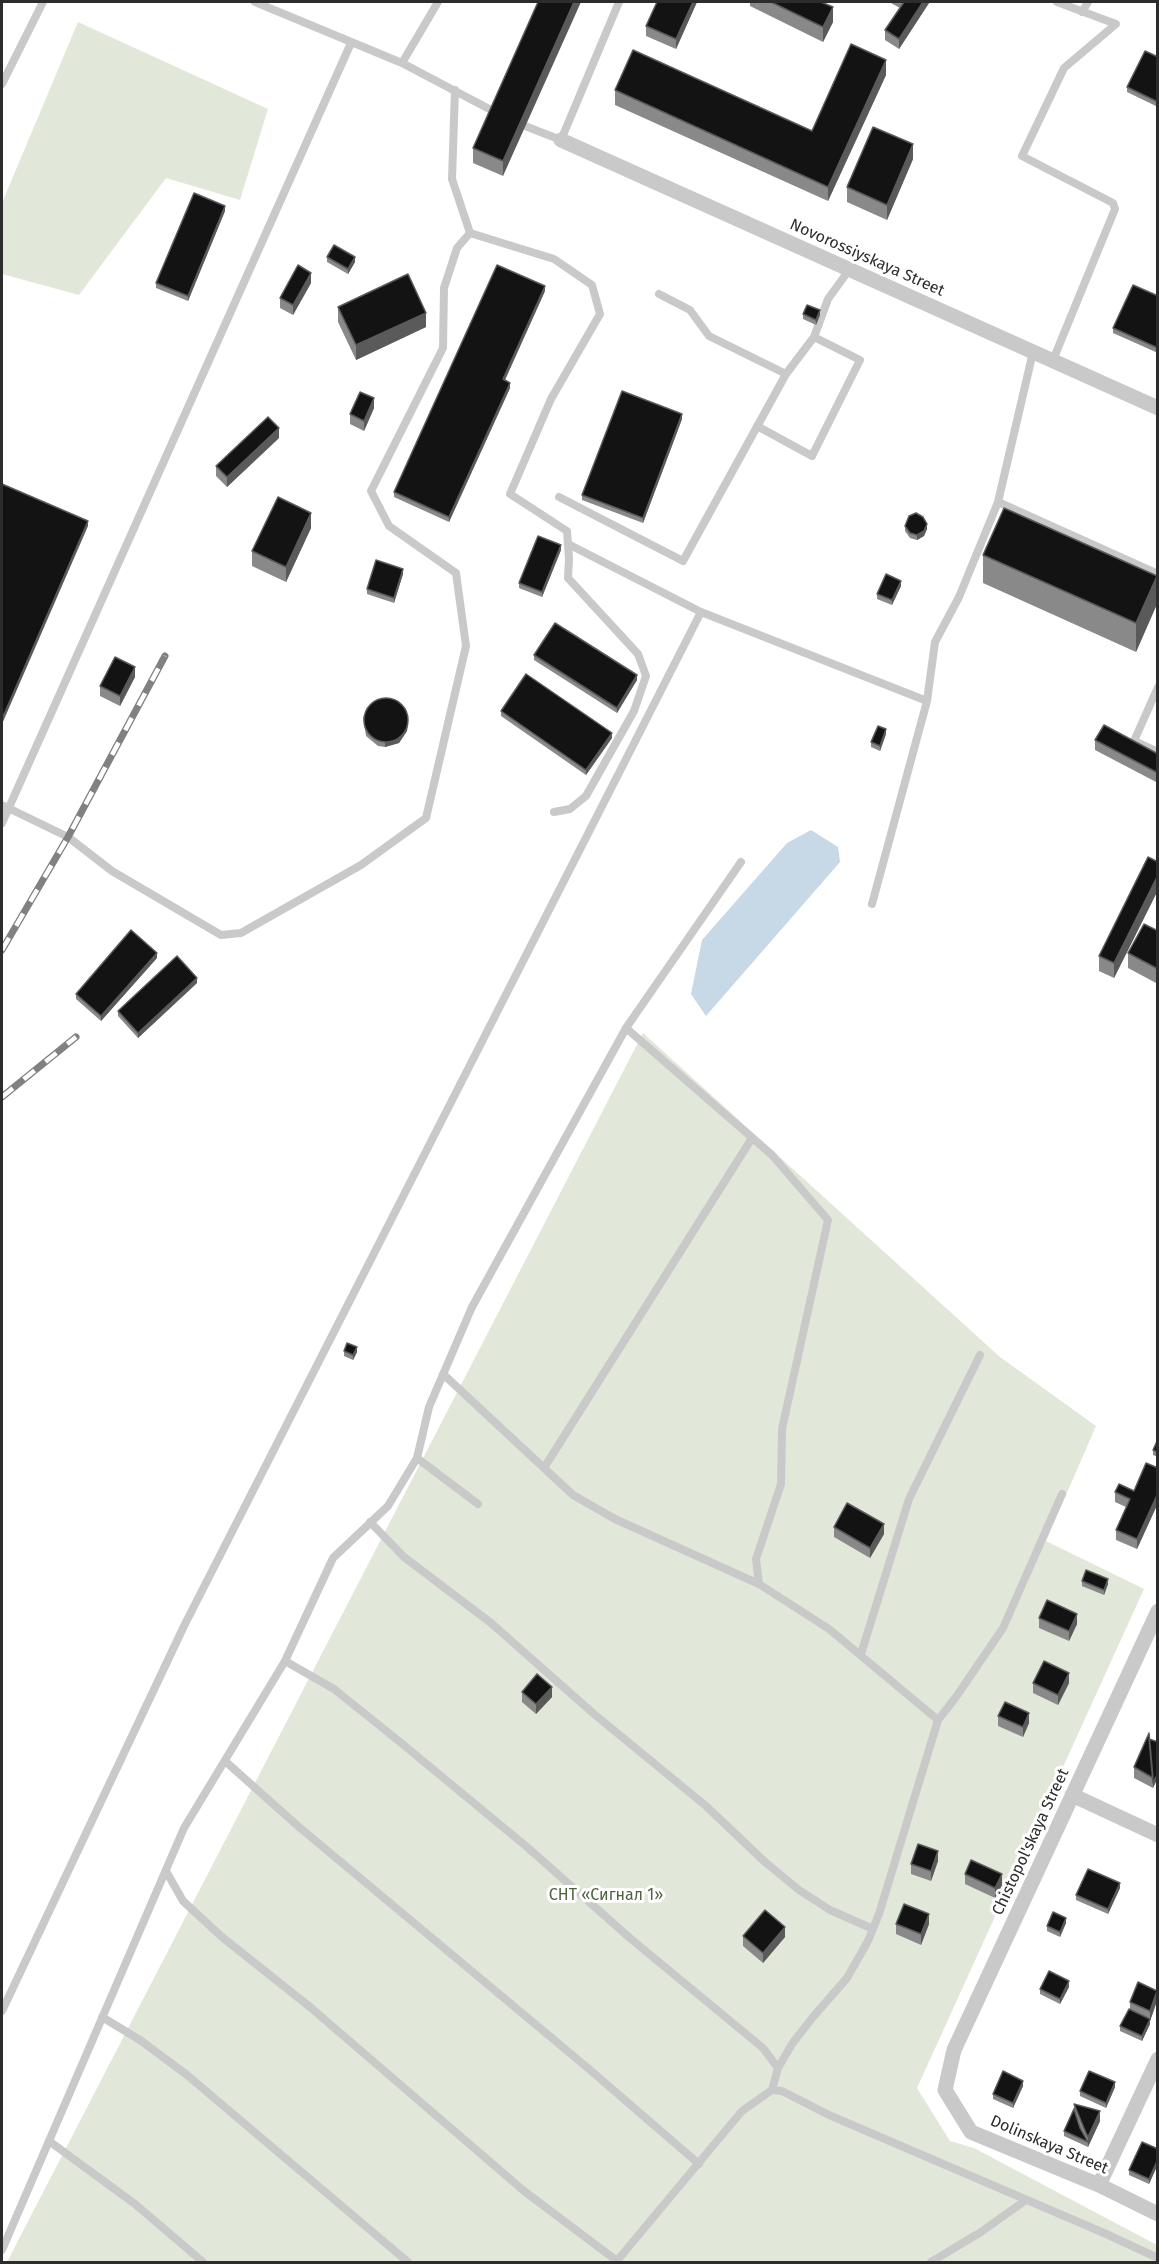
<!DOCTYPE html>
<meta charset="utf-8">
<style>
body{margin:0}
#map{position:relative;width:1159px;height:2264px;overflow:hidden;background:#fff;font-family:"Fira Sans",sans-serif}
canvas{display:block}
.frame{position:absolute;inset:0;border:3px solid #2c2c2c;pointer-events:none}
</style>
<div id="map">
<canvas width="1159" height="2264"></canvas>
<div class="frame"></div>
</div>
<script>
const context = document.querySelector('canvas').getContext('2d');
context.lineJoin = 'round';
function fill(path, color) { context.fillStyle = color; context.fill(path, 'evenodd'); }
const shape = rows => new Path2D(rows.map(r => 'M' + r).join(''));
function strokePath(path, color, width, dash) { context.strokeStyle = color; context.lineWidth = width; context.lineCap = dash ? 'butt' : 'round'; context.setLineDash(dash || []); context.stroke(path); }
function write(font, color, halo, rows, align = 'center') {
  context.font = font + ' "Fira Sans",sans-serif'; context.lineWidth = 6; context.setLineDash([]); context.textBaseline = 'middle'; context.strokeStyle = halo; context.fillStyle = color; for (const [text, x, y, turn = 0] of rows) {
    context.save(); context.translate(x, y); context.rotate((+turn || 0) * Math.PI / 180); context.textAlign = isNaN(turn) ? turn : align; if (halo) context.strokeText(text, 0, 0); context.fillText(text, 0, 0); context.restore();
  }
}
fill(shape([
 [78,22,268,109,240,200,166,178,79,295,2,274,2,203],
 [643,1033,1000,1357,1096,1426,1046,1541,1144,1589,917,2088,950,2141,974,2148,1157,2245,1157,2262,7,2262]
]), '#e1e8da');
fill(shape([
 [811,830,838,847,840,862,706,1016,691,994,702,940,787,843]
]), '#c7d9e7');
strokePath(shape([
 [255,2,402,63,495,112],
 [1082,12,1088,2],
 [402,63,438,2],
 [2,84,43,2],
 [455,90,452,179,470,233],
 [525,126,561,140,619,2],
 [659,294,690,310,709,336,786,374],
 [1053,360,1115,209,1113,203,1022,156,1064,68,1116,24,1057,2],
 [757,426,812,456,860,360,814,337],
 [559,497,683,561,786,374,814,337,828,299,849,270],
 [998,502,1158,574],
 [568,544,701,612,927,701],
 [1158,687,1134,741,1158,752],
 [2,805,68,837,112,871,221,935,241,933,361,865,426,818,466,646,456,573,389,526,371,491,443,348,444,288,457,248,470,233,554,259,592,285,600,314,551,399,510,494,567,531,569,559,568,578,638,654,646,676,634,711,586,796,570,809,554,812],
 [2,823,351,43],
 [872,904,927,701,935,642,959,597,998,502,1033,352],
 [626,1028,772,1155,828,1220,782,1429,781,1484,756,1559,759,1584],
 [443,1374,573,1495,615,1519,759,1584,829,1629,938,1720],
 [417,1458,478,1504],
 [544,1468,752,1138],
 [370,1522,404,1557,491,1623,594,1714,706,1806,765,1862,799,1890,830,1910,873,1929],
 [861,1654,909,1499,980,1355],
 [285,1661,334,1689,400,1742,527,1847,631,1939,763,2048,778,2068],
 [225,1761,299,1827,589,2069,699,2164],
 [166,1871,183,1901,222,1937,310,2007,524,2191,617,2261],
 [2,2011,184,1626,701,612],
 [102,2017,140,2040,187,2075,408,2262],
 [772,2090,778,2068,792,2044,813,2017,847,1978,868,1941,879,1914,938,1720,956,1697,1003,1628,1062,1494],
 [49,2141,135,2204,203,2262],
 [2,2250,184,1828,285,1661,333,1558,388,1506,417,1458,429,1407,472,1307,626,1028,741,862],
 [616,2262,742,2111,772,2090,782,2091,829,2115,1104,2233,1158,2258],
 [931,2262,981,2232,1026,2200]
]), '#c9c9c9', 8);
strokePath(shape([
 [561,140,1158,408],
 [1158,1611,954,2050,945,2090,971,2132,1099,2185,1158,2214],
 [1072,1795,1158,1835],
 [1099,2185,1158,2059]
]), '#c9c9c9', 15);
const rail = shape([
 [2,950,68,837,165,656],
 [2,1097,76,1037]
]);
strokePath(rail, '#818181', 7);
strokePath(rail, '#fff', 4.5, [14]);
fill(shape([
 [538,2,503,176,473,163,473,148],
 [657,2,697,2,676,49,646,36,646,26],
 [750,2,821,2,833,22,823,42,750,6],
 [889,2,929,2,929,3,899,49,885,40,885,30,900,8],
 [1158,57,1158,107,1127,92,1127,87],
 [886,75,828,201,615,105,615,90,812,131],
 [913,159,887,220,847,202,847,187],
 [225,211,188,301,156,288,156,283],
 [327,257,355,262,348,274,327,262],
 [311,283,293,315,280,308,280,298],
 [545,291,505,380,510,388,449,522,394,497,394,492],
 [1158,296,1158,353,1113,333,1113,328],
 [338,307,426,327,356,360,338,322],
 [803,314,820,315,816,325,803,319],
 [374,408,364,431,350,424,350,414],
 [682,419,643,523,582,500,582,495],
 [279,438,227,487,216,476,216,466],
 [905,526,927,529,924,536,917,540,910,538,905,531],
 [311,528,286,582,252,566,252,551],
 [561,550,542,597,519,588,519,583],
 [983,555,1157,604,1136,652,983,583],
 [403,574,394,603,367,594,367,589],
 [901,586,892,605,877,599,877,594],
 [534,655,637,680,617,713,534,660],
 [135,677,120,706,100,696,100,686],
 [501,711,612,738,586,775,501,716],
 [363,717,408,724,407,731,399,743,385,747,378,746,366,736],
 [886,734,880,751,871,747,871,742],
 [1095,740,1158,754,1158,783,1095,750],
 [1158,862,1158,890,1114,978,1099,971,1099,956],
 [1158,931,1158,984,1128,968,1128,953],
 [157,958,101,1021,76,999,76,994],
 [197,983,138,1038,118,1016,118,1011],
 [344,1351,357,1352,353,1360,344,1356],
 [1158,1439,1158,1457,1153,1455,1153,1450],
 [1158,1468,1158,1503,1137,1549,1116,1540,1116,1530,1126,1507,1115,1502,1115,1492,1134,1491],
 [834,1527,884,1534,870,1558,834,1537],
 [1082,1581,1108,1584,1104,1595,1082,1586],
 [1039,1618,1077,1624,1069,1641,1039,1628],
 [1033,1683,1069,1683,1058,1705,1033,1693],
 [522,1692,552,1697,536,1714,522,1702],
 [998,1716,1029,1723,1023,1737,998,1726],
 [1149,1739,1158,1742,1153,1788,1134,1778,1134,1767],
 [938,1861,931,1881,911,1874,911,1864],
 [965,1874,1002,1885,995,1898,965,1884],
 [1120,1888,1108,1914,1076,1900,1076,1895],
 [1066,1923,1060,1937,1047,1931,1047,1926],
 [896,1924,929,1924,921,1945,896,1934],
 [743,1936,785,1937,763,1963,743,1946],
 [1069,1987,1060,2004,1040,1994,1040,1989],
 [1157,2001,1150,2021,1150,2024,1142,2041,1120,2031,1120,2026,1130,2010,1130,2002],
 [1023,2086,1013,2108,993,2099,993,2094],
 [1115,2087,1106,2108,1080,2096,1080,2091],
 [1074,2104,1100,2121,1088,2147,1064,2136,1064,2131,1074,2109],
 [1158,2149,1158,2164,1149,2184,1129,2175,1129,2170]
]), '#898989');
fill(shape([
 [574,2,581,2,503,176,503,161],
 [693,2,697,2,676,49,676,39],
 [923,2,929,2,929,3,899,49,899,39],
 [833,7,833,22,823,42,823,27],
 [886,60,886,75,828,201,828,187],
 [913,144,913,159,887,220,887,205],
 [225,206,225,211,188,301,188,296],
 [355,257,355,262,348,274,348,269],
 [311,273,311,283,293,315,293,305],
 [545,286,545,291,503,384,503,379],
 [820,310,820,315,816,325,816,320],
 [426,313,426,327,356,360,356,345],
 [510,383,510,388,449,522,449,517],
 [374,398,374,408,364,431,364,421],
 [682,414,682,419,643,523,643,518],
 [279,428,279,438,227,487,227,477],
 [311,513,311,528,286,582,286,567],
 [88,521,88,526,2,724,2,719],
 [927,524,927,529,924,536,917,540,917,535],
 [561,545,561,550,542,597,542,592],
 [403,569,403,574,394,603,394,598],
 [1157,576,1157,604,1136,652,1136,623],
 [901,581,901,586,892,605,892,600],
 [135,667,135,677,120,706,120,696],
 [637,675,637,680,617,713,617,708],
 [408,719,407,731,399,743,385,747,385,742],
 [886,729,886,734,880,751,880,746],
 [612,733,612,738,586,775,586,770],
 [1158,875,1158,890,1114,978,1114,963],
 [157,953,157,958,101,1021,101,1016],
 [197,978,197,983,138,1038,138,1033],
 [357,1347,357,1352,353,1360,353,1355],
 [1158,1493,1158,1503,1137,1549,1137,1539],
 [884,1524,884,1534,870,1558,870,1548],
 [1108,1579,1108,1584,1104,1595,1104,1590],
 [1077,1614,1077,1624,1069,1641,1069,1631],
 [1069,1673,1069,1683,1058,1705,1058,1695],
 [552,1687,552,1697,536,1714,536,1704],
 [1029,1713,1029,1723,1023,1737,1023,1727],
 [1158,1773,1158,1778,1153,1788,1153,1783],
 [938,1851,938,1861,931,1881,931,1871],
 [1002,1874,1002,1885,995,1898,995,1888],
 [1120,1883,1120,1888,1108,1914,1108,1909],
 [929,1914,929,1924,921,1945,921,1934],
 [1066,1918,1066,1923,1060,1937,1060,1932],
 [785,1927,785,1937,763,1963,763,1953],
 [1069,1981,1069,1987,1060,2004,1060,1999],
 [1157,1991,1157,2001,1150,2021,1150,2011],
 [1150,2019,1150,2024,1142,2041,1142,2036],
 [1023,2081,1023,2086,1013,2108,1013,2103],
 [1115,2082,1115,2087,1106,2108,1106,2103],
 [1100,2111,1100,2121,1088,2147,1088,2137],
 [1158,2159,1158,2164,1149,2184,1149,2179]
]), '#5a5a5a');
const building = shape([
 [538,2,574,2,503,161,473,148,538,2],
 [657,2,693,2,676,39,646,26,657,2],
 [771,2,821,2,833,7,823,27,771,2],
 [904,2,923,2,899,39,885,30,904,2],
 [851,44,886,60,828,187,615,90,633,50,812,131,851,44],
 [1145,51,1158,57,1158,102,1127,87,1145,51],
 [873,127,913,144,887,205,847,187,873,127],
 [194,193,225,206,188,296,156,283,194,193],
 [334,245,355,257,348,269,327,257,334,245],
 [298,265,311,273,293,305,280,298,298,265],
 [497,265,545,286,503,379,510,383,449,517,394,492,497,265],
 [408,274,426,313,356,345,338,307,408,274],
 [1133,285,1158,296,1158,348,1113,328,1133,285],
 [807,305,820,310,816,320,803,314,807,305],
 [622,391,682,414,643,518,582,495,622,391],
 [360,392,374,398,364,421,350,414,360,392],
 [268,417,279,428,227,477,216,466,268,417],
 [2,484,88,521,2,719,2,484],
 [278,497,311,513,286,567,252,551,278,497],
 [1004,508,1157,576,1136,623,983,555,1004,508],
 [916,513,923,517,927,524,924,531,917,535,910,533,905,526,909,516,916,513],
 [538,536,561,545,542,592,519,583,538,536],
 [376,560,403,569,394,598,367,589,376,560],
 [886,574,901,581,892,600,877,594,886,574],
 [555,623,637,675,617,708,534,655,555,623],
 [115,657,135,667,120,696,100,686,115,657],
 [526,674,612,733,586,770,501,711,526,674],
 '364 720a22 22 0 1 1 44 0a22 22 0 1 1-44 0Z',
 [1104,725,1158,754,1158,773,1095,740,1104,725],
 [878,726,886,729,880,746,871,742,878,726],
 [1148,857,1158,862,1158,875,1114,963,1099,956,1148,857],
 [1144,924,1158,931,1158,969,1128,953,1144,924],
 [131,930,157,953,101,1016,76,994,131,930],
 [177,956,197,978,138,1033,118,1011,177,956],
 [347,1343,357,1347,353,1355,344,1351,347,1343],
 [1158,1439,1158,1452,1153,1450,1158,1439],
 [1146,1463,1158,1468,1158,1493,1137,1539,1116,1530,1130,1499,1115,1492,1119,1484,1134,1491,1146,1463],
 [847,1503,884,1524,870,1548,834,1527,847,1503],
 [1086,1570,1108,1579,1104,1590,1082,1581,1086,1570],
 [1047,1600,1077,1614,1069,1631,1039,1618,1047,1600],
 [1044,1661,1069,1673,1058,1695,1033,1683,1044,1661],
 [537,1674,552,1687,536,1704,522,1692,537,1674],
 [1005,1702,1029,1713,1023,1727,998,1716,1005,1702],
 [1149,1733,1153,1778,1134,1767,1149,1733],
 [1149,1739,1158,1742,1158,1773,1153,1783,1149,1739],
 [918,1844,938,1851,931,1871,911,1864,918,1844],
 [971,1860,1002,1874,995,1888,965,1874,971,1860],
 [1088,1869,1120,1883,1108,1909,1076,1895,1088,1869],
 [904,1904,929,1914,921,1934,896,1924,904,1904],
 [765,1910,785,1927,763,1953,743,1936,765,1910],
 [1053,1912,1066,1918,1060,1932,1047,1926,1053,1912],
 [1049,1971,1069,1981,1060,1999,1040,1989,1049,1971],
 [1138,1982,1157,1991,1150,2011,1130,2002,1138,1982],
 [1129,2009,1150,2019,1142,2036,1120,2026,1129,2009],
 [1003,2071,1023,2081,1013,2103,993,2094,1003,2071],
 [1089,2071,1115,2082,1106,2103,1080,2091,1089,2071],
 [1074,2104,1100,2111,1088,2137,1086,2133,1074,2104],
 [1074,2109,1080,2128,1088,2142,1064,2131,1074,2109],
 [1142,2142,1158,2149,1158,2159,1149,2179,1129,2170,1142,2142]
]);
fill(building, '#131313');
strokePath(building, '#5a5a5a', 1.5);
write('16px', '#2c2c2c', '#fff', [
 ["Novorossiyskaya Street",867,258,24],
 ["Chistopol'skaya Street",1031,1842,-65],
 ["Dolinskaya Street",1049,2145,23]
]);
write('16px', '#4c633e', '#fff', [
 ["СНТ «Сигнал 1»",606,1896]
]);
</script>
